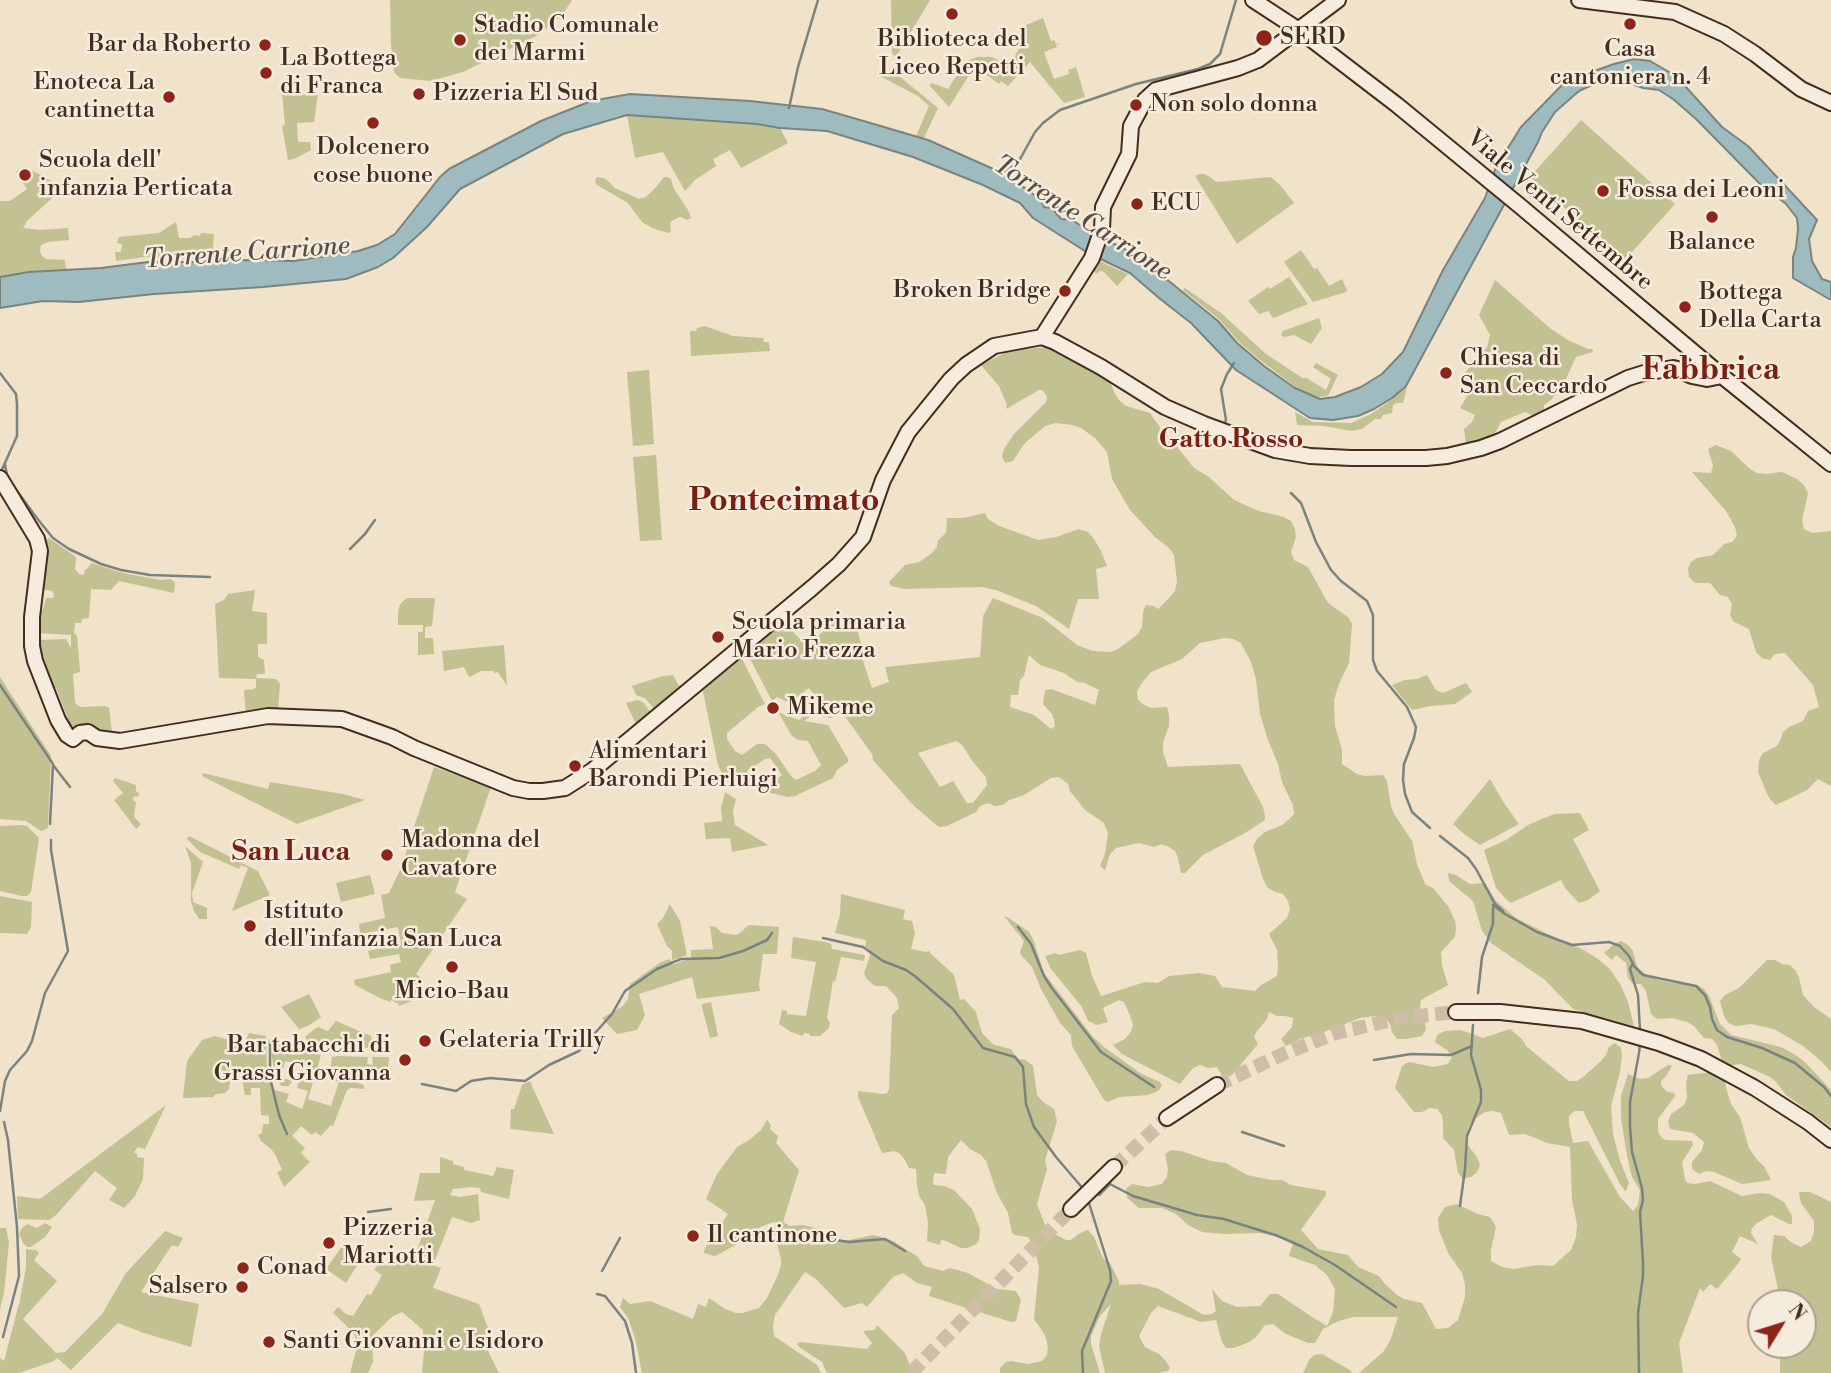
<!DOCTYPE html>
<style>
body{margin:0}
#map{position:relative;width:1831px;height:1373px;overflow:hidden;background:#f1e2ca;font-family:"Libre Bodoni",serif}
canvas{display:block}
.north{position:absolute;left:1747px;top:1289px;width:70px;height:70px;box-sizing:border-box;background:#f6ecdd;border:2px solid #aea091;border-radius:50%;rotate:52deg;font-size:19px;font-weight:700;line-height:28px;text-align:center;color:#422d1f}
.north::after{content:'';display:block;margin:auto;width:24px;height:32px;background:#8f2418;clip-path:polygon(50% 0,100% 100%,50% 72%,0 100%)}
</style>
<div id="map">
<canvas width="1831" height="1373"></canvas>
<div class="north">N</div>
</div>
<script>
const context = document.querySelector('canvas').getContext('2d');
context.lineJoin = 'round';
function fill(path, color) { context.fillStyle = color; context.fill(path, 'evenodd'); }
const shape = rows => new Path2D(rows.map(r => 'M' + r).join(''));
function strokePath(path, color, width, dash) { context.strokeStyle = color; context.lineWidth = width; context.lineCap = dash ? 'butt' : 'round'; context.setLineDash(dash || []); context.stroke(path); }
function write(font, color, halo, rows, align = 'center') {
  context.font = font + ' "Libre Bodoni",serif'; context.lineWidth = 5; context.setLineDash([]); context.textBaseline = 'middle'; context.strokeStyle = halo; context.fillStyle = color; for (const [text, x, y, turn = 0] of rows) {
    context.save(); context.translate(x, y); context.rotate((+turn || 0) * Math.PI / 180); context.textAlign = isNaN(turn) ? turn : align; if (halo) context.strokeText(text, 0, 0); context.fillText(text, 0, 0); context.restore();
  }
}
fill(shape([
 [390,0,572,0,563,14,538,35,463,72,431,81,400,78,394,72,391,44],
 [891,0,930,0,896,57,892,53],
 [1043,18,1051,41,1054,40,1056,44,1061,43,1056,45,1057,47,1044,52,1054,79,1069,74,1068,70,1076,67,1085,97,1064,103,1030,62,1008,86,1001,81,999,84,975,66,949,107,930,86,930,84,932,83,948,89,965,62,977,57,992,57,1009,66,1022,44,1023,33,1026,25],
 [894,72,938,108,924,138,916,136,929,106,918,96,876,74,888,75],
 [282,93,318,94,314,122,297,123,298,142,310,142,311,150,294,159,288,160,282,126,285,125],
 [627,115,757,124,780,128,788,143,741,168,730,150,713,159,716,166,695,180,685,191,663,152,635,158],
 [1581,120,1675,204,1624,261,1530,177],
 [24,166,66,189,60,191,27,221,23,228,41,230,68,228,69,240,48,242,41,245,40,251,42,256,46,259,65,260,66,270,29,272,0,277,0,201,10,201,27,189,16,172],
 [1200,174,1205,174,1217,182,1271,177,1281,186,1294,203,1237,244,1195,176],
 [599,177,606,179,615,188,639,199,646,197,657,186,664,177,667,177,671,179,674,189,688,210,691,218,687,220,680,217,673,220,670,223,671,231,668,233,652,228,642,222,628,203,597,185,595,182,596,178],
 [176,222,179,238,190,238,195,235,200,236,201,233,214,234,213,248,227,249,229,254,238,254,238,258,216,260,144,257,116,261,115,252,121,252,122,244,117,243,119,237,159,233],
 [1301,250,1314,269,1317,268,1329,286,1342,279,1347,290,1346,292,1313,302,1284,262],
 [1097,260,1128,274,1117,286,1104,272,1100,271,1096,274,1094,270],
 [1289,277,1308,304,1273,318,1268,311,1259,314,1248,301,1268,287,1270,289],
 [1495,280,1551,329,1568,340,1588,349,1592,349,1593,352,1576,357,1564,383,1552,399,1544,405,1544,409,1547,413,1539,418,1525,412,1501,422,1494,435,1470,445,1466,445,1464,429,1472,422,1475,415,1460,408,1473,386,1460,379,1473,363,1479,367,1486,357,1482,352,1487,348,1490,335,1479,315],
 [1185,288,1221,313,1266,354,1304,379,1305,377,1326,390,1331,379,1313,367,1316,363,1338,375,1328,396,1319,397,1311,395,1296,387,1260,360,1239,342,1219,319,1183,290],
 [1319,318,1322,328,1311,344,1294,335,1284,337,1281,335,1283,331],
 [705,326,733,336,763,338,764,342,769,342,770,351,691,356,690,331,696,331,697,328],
 [1051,347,1109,379,1115,394,1120,401,1126,406,1150,413,1163,432,1176,443,1178,448,1194,468,1209,477,1234,500,1259,511,1284,517,1291,521,1295,529,1296,537,1291,552,1294,560,1308,567,1328,603,1348,617,1352,624,1349,663,1339,684,1334,700,1335,726,1342,750,1342,764,1357,774,1365,776,1383,775,1387,781,1391,806,1394,814,1412,841,1417,864,1425,884,1433,888,1448,906,1455,921,1456,928,1455,937,1441,952,1442,965,1448,985,1421,1000,1420,1008,1425,1022,1426,1030,1422,1036,1406,1039,1397,1039,1392,1032,1390,1024,1385,1018,1376,1016,1360,1018,1324,1032,1300,1039,1286,1046,1281,1039,1292,1027,1293,1018,1285,1016,1277,1016,1269,1012,1267,1019,1257,1031,1254,1037,1258,1044,1232,1075,1224,1079,1217,1067,1208,1068,1200,1065,1193,1068,1180,1084,1122,1054,1113,1045,1125,1039,1130,1033,1133,1026,1131,1018,1124,1002,1119,1000,1103,1008,1108,1022,1097,1025,1088,1021,1082,1007,1051,969,1045,956,1056,953,1058,955,1080,950,1086,953,1092,976,1101,996,1145,982,1158,983,1169,976,1199,973,1215,976,1222,987,1255,991,1261,985,1277,976,1278,968,1277,950,1269,934,1287,918,1290,909,1288,901,1283,894,1275,892,1267,887,1263,879,1253,846,1258,838,1265,832,1282,825,1288,820,1294,814,1293,805,1282,782,1278,764,1268,740,1260,714,1256,679,1251,662,1241,643,1233,639,1225,638,1200,643,1182,659,1151,672,1141,684,1137,692,1138,700,1144,705,1151,708,1167,707,1169,715,1169,726,1163,743,1163,752,1168,767,1240,764,1263,807,1265,816,1265,820,1245,833,1203,855,1185,873,1181,873,1178,858,1175,851,1169,847,1161,844,1154,847,1139,843,1116,848,1110,854,1105,870,1100,866,1105,854,1108,833,1104,823,1085,810,1070,791,1068,784,1059,777,1051,778,1024,795,1009,800,1003,805,995,806,988,803,980,806,976,812,947,826,939,827,914,806,873,760,872,754,841,711,830,718,814,714,804,721,828,725,848,759,848,762,837,770,833,778,795,796,788,797,762,791,782,775,770,758,765,759,748,770,745,777,751,789,748,789,731,784,724,778,718,765,702,687,740,655,765,704,758,707,727,733,727,739,735,751,742,755,757,744,765,744,776,754,791,776,796,780,815,771,821,765,808,741,798,740,792,736,778,712,799,720,820,703,809,688,789,703,777,697,772,701,745,649,780,619,803,642,810,637,820,634,835,622,842,626,845,631,857,629,863,650,868,650,870,655,862,658,872,688,889,682,885,667,980,657,983,616,993,598,1043,618,1077,645,1093,651,1111,652,1118,649,1138,634,1142,627,1143,612,1146,605,1154,606,1158,609,1170,597,1175,591,1177,582,1174,555,1169,548,1155,537,1130,510,1112,479,1107,452,1095,438,1081,428,1072,425,1056,423,1045,426,1024,444,1013,461,1005,463,1002,456,1004,449,1014,434,1046,402,1047,396,1042,390,1039,390,1006,409,1007,405,999,386,981,365,1010,350],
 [1029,655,1040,665,1064,673,1077,682,1085,683,1099,690,1095,705,1051,689,1045,690,1043,704,1052,714,1054,720,1055,726,1051,729,1034,715,1010,707,1011,695,1018,695,1020,680,1024,676],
 [956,741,962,745,973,762,986,777,987,785,973,803,967,803,953,781,940,787,918,753],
 [649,370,654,444,633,446,627,372],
 [1407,386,1403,403,1397,403,1393,405,1392,413,1383,415,1381,419,1375,419,1362,429,1352,431,1324,426,1297,425,1295,412,1313,422,1351,423,1371,414,1387,403],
 [1716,445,1731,451,1750,469,1757,473,1766,474,1782,472,1797,479,1804,485,1808,493,1802,521,1804,529,1812,533,1831,531,1831,786,1818,779,1807,790,1776,805,1769,798,1758,772,1759,760,1763,753,1777,746,1781,739,1783,732,1789,727,1803,721,1808,711,1819,707,1813,685,1785,653,1775,654,1770,660,1762,658,1756,652,1749,629,1734,622,1730,615,1732,604,1728,597,1720,595,1710,583,1695,583,1689,577,1688,569,1691,562,1697,558,1713,555,1724,544,1732,542,1737,536,1735,527,1726,511,1692,472,1711,473,1713,465,1708,449],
 [656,455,662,540,640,541,633,457],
 [985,513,988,519,999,526,1038,540,1056,537,1079,529,1088,532,1094,539,1101,551,1107,566,1096,569,1099,599,1078,599,1069,629,1036,606,996,590,981,587,904,589,891,586,889,582,905,565,919,562,932,553,937,547,938,540,946,533,947,518,964,518],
 [49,538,76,557,75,569,79,574,84,575,85,569,87,569,91,563,123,573,161,580,170,579,175,582,174,593,119,581,111,590,91,589,89,618,82,619,81,623,75,623,74,634,77,635,80,672,73,674,75,703,80,707,105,706,109,708,112,732,74,728,70,724,56,688,53,688,40,657,41,640,66,639,71,648,71,635,37,633,38,616,44,607,46,598,53,598,54,597,53,591,40,589,43,542],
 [255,590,252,611,267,613,267,644,258,644,258,657,264,660,265,674,257,674,256,678,276,679,280,684,278,711,246,715,244,690,254,689,256,687,256,679,219,678,215,604,224,600,228,594],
 [407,598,435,598,432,626,425,627,425,638,433,638,434,654,418,655,418,632,423,632,423,625,398,625,398,612,400,604],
 [504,645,507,686,498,672,495,673,493,671,481,671,470,677,467,674,464,667,444,671,442,651],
 [673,675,680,688,655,710,645,698,636,695,632,686,663,676],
 [1427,675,1436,690,1443,693,1466,683,1472,692,1455,704,1431,706,1412,710,1392,685,1405,680,1417,679],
 [0,677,51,756,48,828,44,830,41,831,26,821,0,819],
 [638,700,644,703,651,713,637,726,626,703],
 [434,767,491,787,455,892,467,899,416,974,424,980,410,1002,399,1006,399,1004,391,1000,390,1002,380,998,355,985,354,980,391,972,390,965,401,962,399,954,370,959,368,951,401,943,398,927,360,934,359,924,385,918,381,895,389,893,403,864,410,839],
 [203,773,268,789,270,782,343,794,365,800,297,824,202,776],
 [115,778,136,785,136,791,139,793,138,797,134,796,133,800,136,802,134,817,141,824,136,829,114,800,123,793,113,781],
 [1490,779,1504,803,1519,824,1480,845,1464,834,1453,824],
 [725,792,736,799,733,811,735,825,768,845,732,852,730,838,706,839,704,823,722,821,721,808],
 [1580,813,1589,830,1573,839,1600,891,1588,900,1579,903,1565,888,1561,880,1511,903,1506,899,1496,888,1484,850,1506,840,1528,825,1544,818,1555,814],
 [21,825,27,826,39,838,31,892,27,896,22,896,0,891,0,826],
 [189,836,258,871,270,895,232,911,248,868,241,865,239,869,200,852,187,839],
 [185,846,203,862,192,893,193,902,207,908,207,919,199,919,194,911,191,901,191,863],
 [1448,873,1456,875,1470,884,1485,883,1496,901,1516,918,1558,939,1582,949,1598,959,1609,968,1620,984,1628,1002,1634,1026,1573,1009,1545,980,1491,943,1482,931,1473,901,1449,881],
 [370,875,375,894,341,902,336,883],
 [841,894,905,910,903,919,912,921,915,933,911,949,926,952,929,951,931,954,951,972,954,975,960,1000,964,999,976,1012,982,1033,994,1045,1011,1049,1018,1059,1026,1060,1033,1066,1037,1095,1043,1102,1054,1109,1057,1121,1047,1154,1045,1160,1047,1169,1037,1204,1045,1225,1051,1232,1066,1240,1071,1240,1080,1233,1088,1230,1094,1237,1103,1258,1110,1263,1119,1281,1119,1285,1140,1284,1159,1289,1204,1315,1212,1314,1216,1311,1212,1289,1222,1301,1237,1307,1260,1306,1270,1294,1278,1294,1312,1317,1327,1326,1333,1312,1335,1289,1327,1275,1315,1265,1289,1256,1293,1243,1272,1235,1260,1233,1223,1234,1202,1232,1188,1225,1176,1214,1162,1208,1139,1208,1133,1203,1127,1197,1126,1189,1132,1184,1148,1187,1162,1184,1167,1177,1168,1169,1165,1154,1171,1150,1181,1151,1211,1161,1226,1163,1247,1175,1271,1180,1282,1180,1291,1185,1326,1191,1326,1195,1301,1230,1318,1249,1348,1255,1358,1267,1379,1276,1385,1284,1397,1295,1404,1299,1422,1303,1436,1329,1448,1328,1458,1320,1465,1297,1465,1285,1462,1273,1448,1253,1439,1230,1438,1218,1445,1207,1457,1204,1478,1214,1490,1217,1496,1227,1491,1250,1491,1261,1502,1267,1514,1269,1537,1265,1553,1266,1571,1250,1576,1237,1577,1224,1572,1200,1570,1147,1547,1143,1525,1134,1509,1135,1501,1113,1493,1111,1485,1112,1472,1121,1468,1128,1467,1144,1477,1157,1480,1165,1477,1172,1471,1177,1463,1179,1458,1173,1454,1150,1443,1138,1443,1123,1442,1115,1437,1109,1430,1108,1422,1112,1414,1112,1395,1088,1402,1066,1409,1062,1433,1067,1448,1064,1452,1057,1448,1051,1435,1042,1437,1035,1445,1031,1461,1030,1483,1038,1510,1029,1522,1039,1526,1046,1538,1056,1569,1081,1577,1081,1583,1077,1601,1061,1606,1055,1609,1047,1615,1043,1621,1048,1622,1056,1620,1072,1611,1106,1613,1134,1620,1161,1629,1183,1626,1191,1625,1191,1620,1184,1583,1111,1575,1111,1569,1116,1569,1124,1573,1143,1588,1141,1620,1197,1633,1211,1638,1205,1640,1190,1632,1177,1627,1156,1621,1118,1621,1096,1628,1074,1640,1079,1648,1078,1668,1065,1672,1066,1666,1076,1661,1081,1661,1085,1666,1091,1674,1093,1675,1096,1658,1119,1658,1132,1662,1138,1666,1140,1692,1141,1693,1145,1682,1162,1685,1180,1687,1183,1695,1184,1710,1181,1742,1196,1760,1193,1770,1194,1784,1202,1792,1216,1792,1224,1789,1224,1771,1215,1757,1223,1752,1228,1751,1233,1758,1244,1740,1236,1732,1252,1741,1259,1737,1265,1717,1289,1710,1284,1703,1292,1700,1288,1679,1343,1683,1373,1359,1373,1383,1352,1390,1341,1398,1317,1353,1317,1339,1321,1323,1329,1315,1343,1308,1343,1286,1334,1273,1324,1265,1325,1256,1337,1249,1342,1234,1348,1226,1348,1222,1342,1216,1320,1201,1322,1158,1306,1151,1313,1139,1336,1145,1347,1159,1354,1165,1360,1170,1368,1168,1371,1159,1373,1105,1373,1099,1346,1101,1334,1111,1304,1100,1316,1091,1336,1091,1344,1100,1373,1000,1373,1000,1368,1006,1362,1011,1361,1028,1364,1042,1361,1047,1355,1048,1347,1045,1335,1034,1319,1039,1267,1033,1244,1028,1237,1015,1235,1012,1233,1008,1213,997,1193,986,1161,981,1155,970,1149,961,1140,948,1157,946,1174,934,1173,933,1183,934,1185,944,1186,954,1190,972,1209,980,1229,979,1240,976,1244,967,1248,961,1248,946,1241,941,1240,940,1245,927,1241,928,1223,925,1205,919,1196,917,1185,916,1169,909,1168,905,1160,899,1153,894,1151,882,1153,858,1097,858,1091,883,1094,887,1093,889,1090,892,1015,899,1008,897,998,890,990,886,986,875,986,867,979,864,974,870,955,869,949,865,947,866,940,835,933,840,914],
 [0,896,32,902,31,927,27,934,0,933],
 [670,904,680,921,687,955,672,960,672,951,667,946,657,924,663,918],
 [1004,916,1009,918,1029,932,1033,939,1044,973,1093,1037,1104,1047,1140,1073,1160,1082,1162,1086,1158,1091,1148,1095,1120,1097,1107,1102,1104,1100,1072,1046,1071,1035,1060,1023,1041,989,1032,967,1021,955,1020,952,1024,941],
 [749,925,779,927,777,954,763,954,759,984,760,991,697,999,692,977,639,994,645,1015,637,1030,617,1034,602,1018,623,1006,628,999,630,984,661,962,670,959,673,965,691,958,691,950,713,949,710,926,716,927,722,933,737,935],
 [793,937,826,942,831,944,832,949,865,955,864,961,841,957,835,982,833,981,827,1018,830,1023,829,1028,820,1036,810,1036,810,1034,804,1033,803,1036,791,1032,779,1024,782,1010,787,1011,787,1014,806,1016,816,962,791,958],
 [1621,941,1628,945,1633,951,1637,967,1648,976,1658,980,1674,983,1698,985,1704,989,1709,996,1720,1024,1731,1035,1781,1047,1794,1054,1805,1062,1831,1090,1831,1127,1786,1095,1776,1082,1770,1077,1741,1064,1733,1065,1725,1079,1726,1088,1731,1104,1740,1117,1749,1148,1758,1161,1764,1166,1771,1180,1742,1184,1714,1172,1706,1171,1699,1174,1692,1169,1692,1162,1702,1150,1704,1142,1693,1133,1670,1129,1668,1121,1671,1114,1684,1105,1687,1098,1686,1083,1688,1075,1711,1072,1721,1058,1717,1045,1712,1039,1704,1038,1694,1026,1687,1022,1672,1018,1657,1019,1651,1014,1646,991,1641,984,1633,984,1628,978,1626,963,1616,955,1612,960,1604,953,1614,944],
 [1767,960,1775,960,1782,964,1790,965,1796,971,1799,978,1803,995,1814,1007,1831,1019,1831,1072,1821,1061,1803,1046,1774,1029,1751,1024,1736,1026,1728,1023,1724,1016,1720,1001,1725,995,1739,988],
 [309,994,321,1017,308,1026,299,1029,281,1007],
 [711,1002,718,1036,710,1038,702,1007,702,1004],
 [336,1021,371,1036,373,1048,330,1046,308,1041,305,1037,308,1034,318,1027,328,1031],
 [249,1033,266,1036,267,1070,275,1090,289,1094,286,1102,302,1109,308,1091,297,1088,304,1066,285,1061,281,1077,292,1081,289,1086,281,1086,274,1072,271,1050,272,1042,298,1050,321,1055,308,1099,331,1106,339,1082,329,1078,332,1057,337,1056,368,1057,367,1064,373,1065,372,1057,389,1057,387,1079,360,1076,358,1083,364,1085,364,1089,351,1088,347,1090,333,1126,331,1125,321,1136,315,1132,312,1135,301,1126,292,1136,305,1148,301,1153,310,1162,284,1187,277,1172,282,1170,276,1156,272,1150,261,1141,258,1135,262,1133,263,1124,269,1124,269,1116,261,1115,260,1088,251,1088,251,1095,245,1095,241,1073,231,1075,229,1089,225,1093,216,1094,213,1097,183,1098,187,1061,202,1040,215,1036,228,1040,238,1048,244,1044],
 [530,1081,533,1088,554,1134,510,1129,511,1109,514,1109,522,1085],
 [166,1105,145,1149,138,1147,134,1152,137,1154,137,1157,144,1158,143,1179,135,1196,124,1208,109,1200,117,1188,95,1171,56,1215,49,1220,18,1219,17,1196,40,1199],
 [767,1120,771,1125,770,1129,778,1136,776,1143,799,1170,783,1222,790,1226,803,1225,819,1229,827,1239,840,1242,873,1235,885,1238,893,1241,918,1257,924,1266,943,1271,950,1268,968,1273,997,1289,1016,1291,1021,1300,1016,1321,1011,1322,929,1296,932,1287,917,1283,903,1273,893,1277,867,1307,862,1303,844,1308,816,1279,805,1272,775,1315,773,1326,774,1336,817,1365,821,1373,642,1373,635,1338,628,1318,620,1307,623,1298,630,1304,650,1301,693,1319,698,1304,706,1307,709,1298,725,1309,736,1313,742,1313,759,1308,767,1298,777,1277,781,1265,781,1259,775,1236,775,1224,777,1222,771,1223,760,1227,741,1242,717,1255,714,1256,704,1253,705,1248,728,1214,706,1199,717,1174,737,1147,749,1140,761,1130],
 [440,1157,453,1161,453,1164,464,1167,464,1170,493,1176,497,1167,514,1170,509,1199,481,1192,480,1188,471,1187,453,1189,450,1195,460,1197,478,1194,480,1220,471,1223,452,1217,435,1260,416,1253,435,1200,414,1201,420,1173,440,1173],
 [1799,1192,1810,1192,1831,1202,1831,1373,1780,1373,1780,1349,1789,1345,1803,1345,1803,1303,1781,1303,1771,1257,1774,1235,1784,1236,1792,1243,1801,1247,1811,1241,1814,1231,1814,1221,1801,1203],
 [45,1223,52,1227,45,1237,31,1247,27,1247,23,1243,19,1234,22,1228,27,1224,37,1228],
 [0,1228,6,1228,9,1242,4,1293,0,1309],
 [165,1231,183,1238,178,1247,172,1245,141,1292,199,1304,191,1347,144,1333,118,1323,71,1370,57,1358,54,1361,19,1373,0,1373,0,1358,4,1361,20,1300,26,1268,26,1249,36,1250,39,1253,34,1260,57,1281,23,1319,56,1353,65,1352,102,1314,126,1273],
 [343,1245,348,1249,348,1251,362,1258,346,1283,326,1269],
 [404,1255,441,1268,433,1288,479,1304,488,1328,486,1343,489,1353,499,1373,422,1373,424,1351,423,1330,402,1312,392,1317,372,1336,373,1362,368,1373,350,1373,357,1347,356,1339,353,1332,333,1313,338,1307,346,1314,353,1316,367,1294,371,1295,382,1275,374,1270,380,1262,392,1262,398,1256],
 [877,1325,905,1353,909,1363,917,1373,827,1373,822,1362,799,1347,797,1344,800,1342,867,1349,872,1343,863,1331,875,1330],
 [1322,1354,1350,1370,1352,1373,1303,1373,1309,1360,1314,1355]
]), '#c1c192');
const water = shape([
 [1634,59,1650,61,1676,76,1722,127,1748,146,1817,220,1809,239,1812,261,1822,279,1831,282,1831,299,1829,299,1793,278,1793,257,1796,248,1798,229,1797,218,1786,204,1775,195,1764,188,1696,119,1673,99,1659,90,1643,88,1614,78,1605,79,1579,91,1555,112,1542,132,1538,142,1406,386,1392,398,1374,409,1358,416,1333,420,1310,418,1236,370,1191,323,1159,298,1130,273,1088,253,1033,218,1020,203,983,185,913,157,827,131,780,128,757,124,627,115,563,134,460,189,427,227,393,258,378,267,346,279,263,287,154,294,79,302,43,301,0,308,0,277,29,272,101,268,148,262,219,262,244,260,294,261,358,251,377,245,395,234,440,177,449,169,541,121,591,101,630,94,750,101,822,109,867,122,928,140,1007,175,1040,199,1044,207,1052,208,1061,219,1072,220,1094,234,1123,248,1159,273,1218,321,1237,343,1264,366,1295,388,1320,399,1335,397,1361,387,1382,374,1403,352,1443,270,1485,198,1496,167,1521,127,1566,81,1614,64,1634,59]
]);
fill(water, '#9ebcbf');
strokePath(water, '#79837f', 2);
strokePath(shape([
 [789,108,798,67,818,0],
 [999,173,1008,170,1019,161,1035,132,1043,123,1060,110,1136,84,1198,69,1210,64,1220,54,1236,0],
 [0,373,16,394,17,404,17,436,0,474],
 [1224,426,1226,420,1221,389,1227,374,1234,363],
 [5,465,7,475,12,484,36,517,53,538,69,549,101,564,121,570,150,575,210,577],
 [1291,493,1301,503,1316,542,1331,570,1341,581,1367,601,1373,615,1373,660,1377,671,1407,707,1416,727,1414,738,1404,764,1403,780,1405,794,1412,812,1430,828],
 [350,549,365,534,375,520],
 [0,685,53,764,50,824],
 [53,765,70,787],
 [1440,836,1468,858,1476,869,1495,904,1503,911],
 [1493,905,1505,914,1537,932,1572,945,1609,942,1620,946,1629,956,1634,966,1643,975,1696,986,1705,995,1710,1007,1712,1019,1717,1030,1727,1037,1762,1048,1795,1063,1824,1087,1831,1096],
 [1018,927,1031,944,1044,976,1051,987,1101,1052,1154,1087],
 [823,938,863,947,883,961,906,970,916,977,953,1009,983,1048,1015,1057,1023,1067,1026,1104,1034,1127,1056,1157,1085,1191],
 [1633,963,1630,969,1638,995,1640,1030],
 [1478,993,1482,957,1493,924,1493,908],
 [270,1041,270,1078,279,1115,287,1134],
 [1374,1060,1411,1054,1451,1055,1472,1046],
 [422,1084,456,1091,471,1081,477,1080,490,1078,525,1081,549,1065,579,1051,612,1014,625,991,657,969,681,959,719,958,743,951,767,940,772,933],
 [0,1111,5,1081,10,1070,27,1051,32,1041,45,993,68,951,51,850,51,840],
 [1242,1132,1284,1146],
 [1099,1195,1110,1184,1133,1196,1197,1215,1224,1219,1278,1236,1303,1247,1335,1265,1396,1307],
 [1460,1206,1465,1169,1467,1136,1481,1102,1481,1090,1471,1055,1473,1025],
 [368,1212,391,1209],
 [777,1231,849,1242,885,1239,905,1251],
 [824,1235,834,1238],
 [602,1271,620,1238],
 [597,1294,605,1296,625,1321,632,1343,636,1373],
 [3,1337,19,1276,17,1227,8,1140,4,1122],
 [1083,1373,1082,1351,1111,1281,1110,1270,1088,1200],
 [1639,1373,1638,1313,1643,1276,1643,1263,1640,1212,1643,1200,1642,1188,1632,1152,1630,1127,1630,1102,1639,1053,1640,1044]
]), '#79837f', 2.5);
strokePath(shape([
 [1217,1085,1283,1054,1336,1033,1401,1018,1456,1012],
 [1114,1167,1167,1118],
 [911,1373,1071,1209]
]), '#cebea8', 14, [14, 7]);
const secondary = shape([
 [1253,0,1299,30,1397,105,1520,206,1722,376,1831,464],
 [1579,0,1675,12,1724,34,1755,54,1801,89,1831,103],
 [1042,337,1092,258,1102,229,1103,207,1129,154,1131,126,1145,100,1156,90,1238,68,1258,60,1338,0],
 [1681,371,1692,376,1707,379,1722,376],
 [0,478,37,539,40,551,32,617,32,646,35,661,58,720,67,735,73,739,80,733,88,732,97,738,120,741,268,716,342,719,392,737,414,748,513,788,529,791,543,791,565,788,593,770,813,587,839,564,863,537,883,480,908,432,951,379,966,365,994,346,1042,337,1055,342,1101,367,1165,407,1204,424,1275,450,1310,456,1351,458,1426,458,1447,456,1481,448,1500,441,1628,378,1644,373,1673,368,1686,371,1693,369,1702,360],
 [1456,1012,1500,1012,1582,1021,1659,1043,1701,1059,1755,1088,1808,1122,1831,1140],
 [1167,1118,1217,1085],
 [1071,1209,1114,1167]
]);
strokePath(secondary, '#422d1f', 18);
strokePath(secondary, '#f6ecdd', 14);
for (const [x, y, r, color] of [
 [952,14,7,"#8f2418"],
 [1630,24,7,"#8f2418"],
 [1264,38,9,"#8f2418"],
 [460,40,7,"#8f2418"],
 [265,45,7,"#8f2418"],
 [266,73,7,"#8f2418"],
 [419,94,7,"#8f2418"],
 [169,97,7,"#8f2418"],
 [1136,105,7,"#8f2418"],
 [373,123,7,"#8f2418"],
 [25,175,7,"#8f2418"],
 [1603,191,7,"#8f2418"],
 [1137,204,7,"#8f2418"],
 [1712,217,7,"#8f2418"],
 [1065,291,7,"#8f2418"],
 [1685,307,7,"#8f2418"],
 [1446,373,7,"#8f2418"],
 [718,637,7,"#8f2418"],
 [773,708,7,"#8f2418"],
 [575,766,7,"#8f2418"],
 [387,855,7,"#8f2418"],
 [250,926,7,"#8f2418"],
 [452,967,7,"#8f2418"],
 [425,1041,7,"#8f2418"],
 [405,1060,7,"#8f2418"],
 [693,1236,7,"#8f2418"],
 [329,1243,7,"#8f2418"],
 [243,1268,7,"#8f2418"],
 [242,1287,7,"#8f2418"],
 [269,1342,7,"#8f2418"]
]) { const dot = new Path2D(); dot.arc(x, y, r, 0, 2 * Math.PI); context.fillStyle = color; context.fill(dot); strokePath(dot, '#f6ecdd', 2.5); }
write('24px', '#422d1f', '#f6ecdd', [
 ["Stadio Comunale",474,26],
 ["dei Marmi",474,54],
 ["SERD",1280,38],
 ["Biblioteca del",952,40,"center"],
 ["Liceo Repetti",952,68,"center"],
 ["Bar da Roberto",251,45,"right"],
 ["Casa",1630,50,"center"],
 ["cantoniera n. 4",1630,78,"center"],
 ["La Bottega",280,59],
 ["di Franca",280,87],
 ["Enoteca La",155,83,"right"],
 ["cantinetta",155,111,"right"],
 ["Pizzeria El Sud",433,94],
 ["Non solo donna",1150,105],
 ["Dolcenero",373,148,"center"],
 ["cose buone",373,176,"center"],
 ["Scuola dell'",39,161],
 ["infanzia Perticata",39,189],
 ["Fossa dei Leoni",1617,191],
 ["ECU",1151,204],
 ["Balance",1712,243,"center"],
 ["Broken Bridge",1051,291,"right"],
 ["Bottega",1699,293],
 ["Della Carta",1699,321],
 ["Chiesa di",1460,359],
 ["San Ceccardo",1460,387],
 ["Scuola primaria",732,623],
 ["Mario Frezza",732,651],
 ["Mikeme",787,708],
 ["Alimentari",589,752],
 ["Barondi Pierluigi",589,780],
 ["Madonna del",401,841],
 ["Cavatore",401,869],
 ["Istituto",264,912],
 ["dell'infanzia San Luca",264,940],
 ["Micio-Bau",452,992,"center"],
 ["Gelateria Trilly",439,1041],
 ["Bar tabacchi di",391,1046,"right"],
 ["Grassi Giovanna",391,1074,"right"],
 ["Pizzeria",343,1229],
 ["Mariotti",343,1257],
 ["Il cantinone",707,1236],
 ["Conad",257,1268],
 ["Salsero",228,1287,"right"],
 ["Santi Giovanni e Isidoro",283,1342]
], 'left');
write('24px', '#422d1f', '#f6ecdd', [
 ["Viale Venti Settembre",1559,211,40]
]);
write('italic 26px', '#595147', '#f6ecdd', [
 ["Torrente Carrione",1082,219,33],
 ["Torrente Carrione",247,254,-4]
]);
write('bold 26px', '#7a1f14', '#f6ecdd', [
 ["Gatto Rosso",1231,441]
]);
write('bold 28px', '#7a1f14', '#f6ecdd', [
 ["San Luca",291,853]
]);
write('bold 32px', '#7a1f14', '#f6ecdd', [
 ["Fabbrica",1711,371],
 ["Pontecimato",784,502]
]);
</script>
